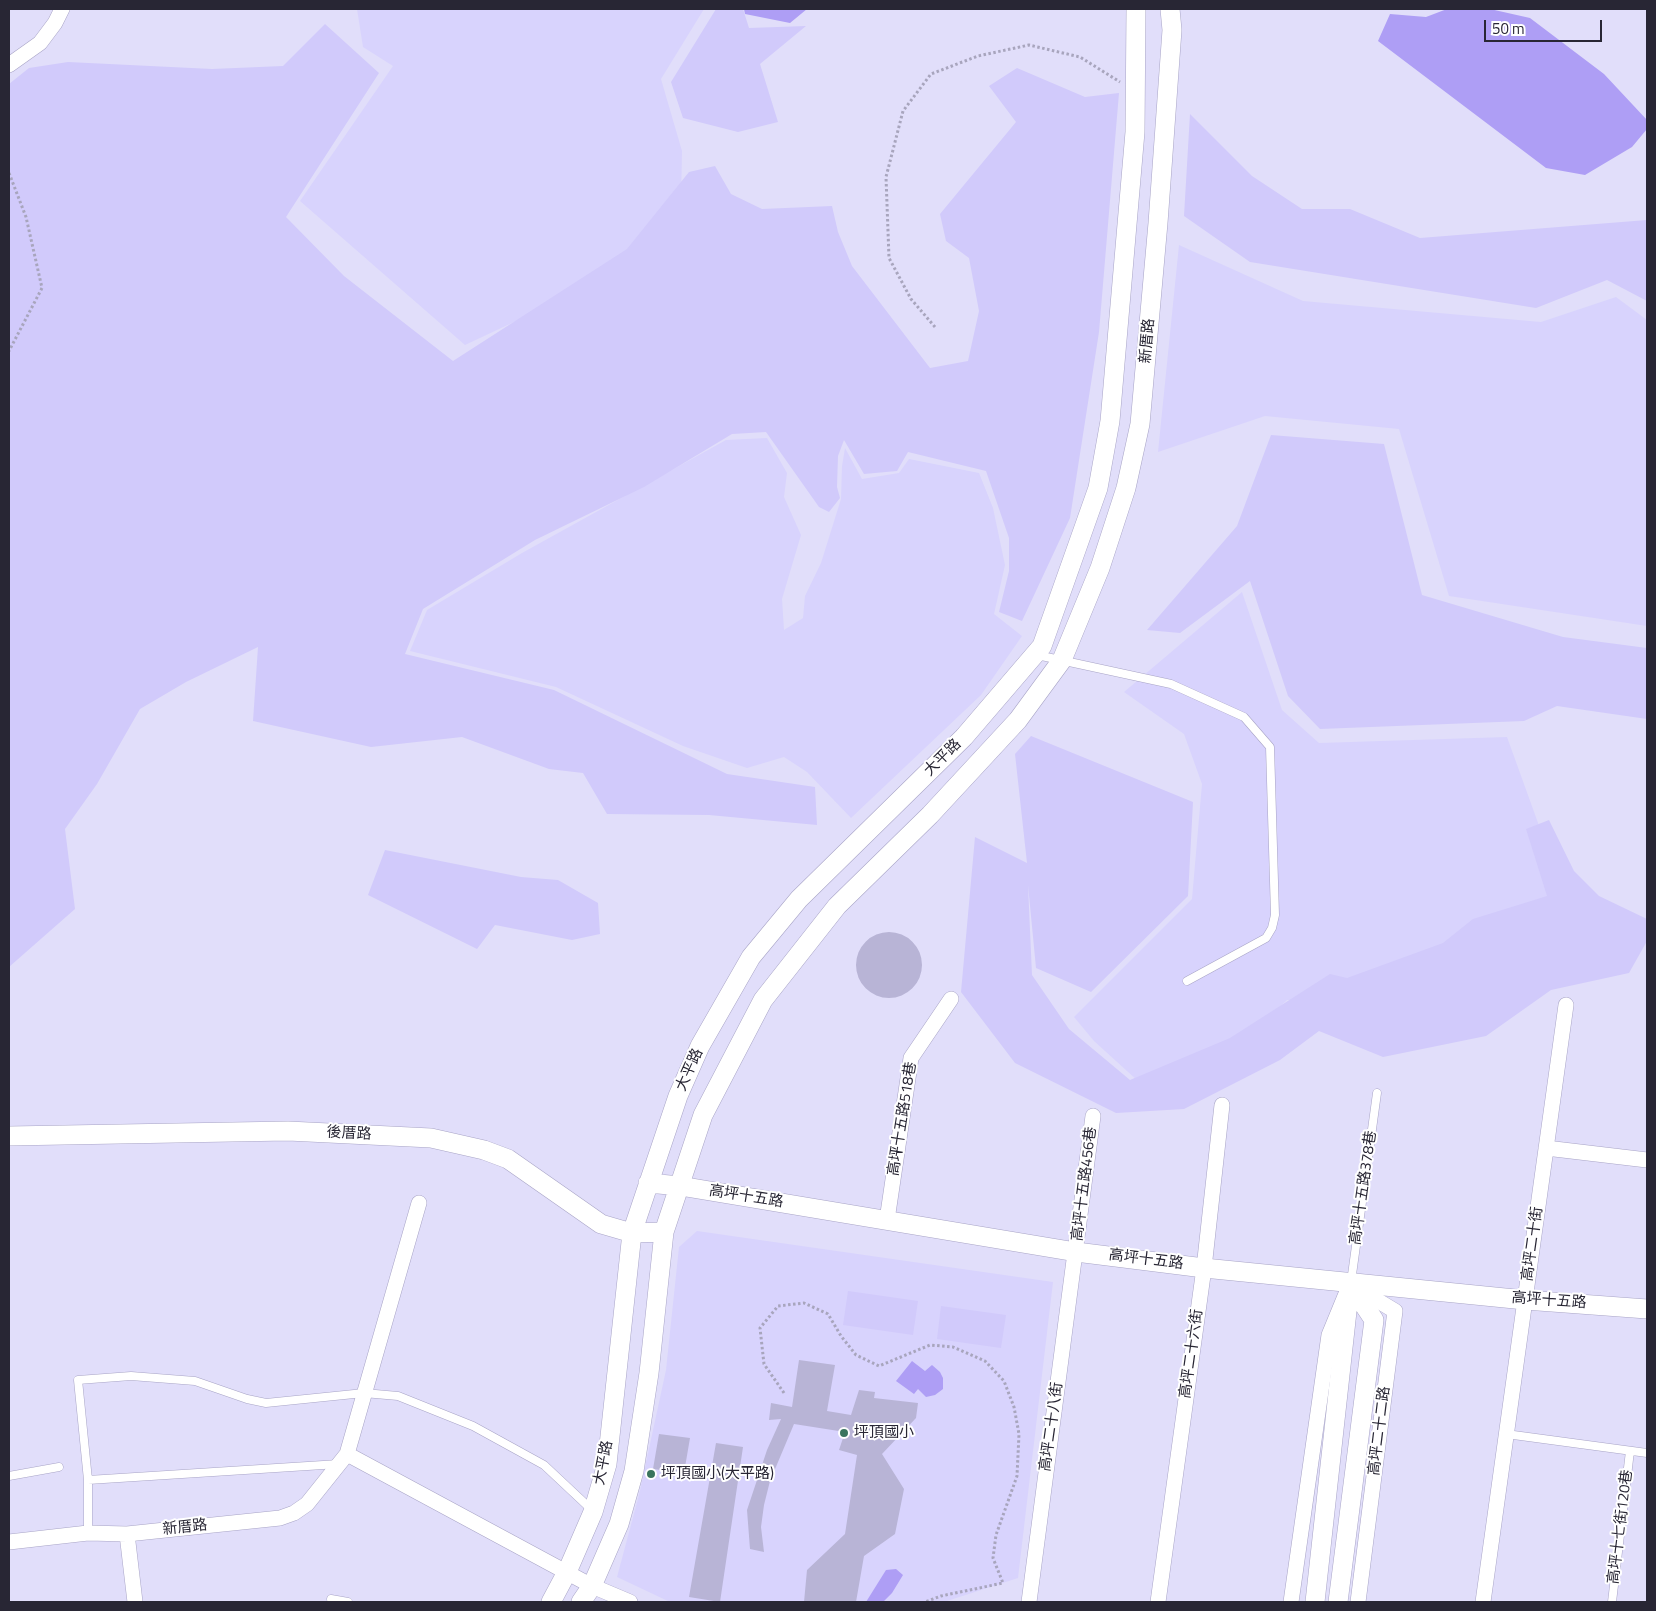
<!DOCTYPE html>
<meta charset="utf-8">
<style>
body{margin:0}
#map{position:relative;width:1656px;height:1611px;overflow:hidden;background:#e1defa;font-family:"Titillium Web",sans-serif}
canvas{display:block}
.frame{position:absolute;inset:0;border:10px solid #282634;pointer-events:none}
.scale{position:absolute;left:1484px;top:20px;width:118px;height:22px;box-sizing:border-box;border:2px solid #282634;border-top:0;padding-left:6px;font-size:15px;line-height:18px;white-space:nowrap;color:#282634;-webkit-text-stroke:4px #fff;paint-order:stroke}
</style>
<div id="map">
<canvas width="1656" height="1611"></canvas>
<div class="frame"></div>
<div class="scale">50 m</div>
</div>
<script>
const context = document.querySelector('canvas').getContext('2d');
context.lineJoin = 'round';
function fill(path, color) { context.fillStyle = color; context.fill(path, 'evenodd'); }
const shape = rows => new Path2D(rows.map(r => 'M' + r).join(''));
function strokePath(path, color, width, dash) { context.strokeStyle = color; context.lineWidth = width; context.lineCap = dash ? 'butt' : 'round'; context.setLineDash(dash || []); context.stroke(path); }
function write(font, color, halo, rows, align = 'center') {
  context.font = font + ' "Titillium Web","Noto Sans TC",sans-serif'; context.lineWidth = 4; context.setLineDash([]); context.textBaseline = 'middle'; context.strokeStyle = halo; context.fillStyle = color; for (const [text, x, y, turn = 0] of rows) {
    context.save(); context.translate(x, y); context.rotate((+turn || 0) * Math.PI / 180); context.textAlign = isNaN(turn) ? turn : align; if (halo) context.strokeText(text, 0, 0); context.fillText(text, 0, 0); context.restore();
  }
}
fill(shape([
 [357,9,704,9,661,79,682,151,680,253,563,299,465,345,300,201,393,66,363,47],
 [1179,245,1303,301,1541,322,1616,297,1647,320,1647,626,1449,596,1399,429,1265,416,1158,452],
 [767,438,787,473,784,497,801,535,782,599,784,630,803,618,805,596,821,563,841,499,842,466,845,448,862,479,899,473,909,459,979,473,993,508,1005,565,994,614,1022,636,981,695,851,818,807,772,784,757,747,768,683,746,556,687,410,651,427,610,522,553,726,440],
 [1242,592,1282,710,1319,743,1507,737,1568,906,1323,1000,1287,1000,1254,1032,1138,1081,1094,1041,1074,1017,1192,899,1202,784,1184,734,1124,692],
 [697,1231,1053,1282,1018,1578,944,1602,670,1602,617,1577,639,1495,666,1370,679,1247]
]), '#d8d3fd');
fill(shape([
 [716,9,743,9,749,28,806,26,760,64,778,122,738,132,683,118,671,82],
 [325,24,379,73,286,217,344,276,453,361,627,249,689,172,715,166,731,194,762,209,832,206,838,232,852,266,930,368,968,361,979,311,969,258,946,241,940,214,1016,122,989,86,1017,68,1085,97,1119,93,1099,332,1070,518,1022,621,999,612,1009,571,1009,538,986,471,908,452,897,471,864,474,844,440,838,456,837,487,840,498,829,512,819,507,766,432,732,434,644,487,535,540,423,609,405,654,554,690,727,774,815,787,817,825,709,815,607,814,583,773,549,769,462,737,371,747,253,721,258,647,186,682,140,709,97,784,65,829,75,909,9,967,9,84,29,68,68,62,212,69,283,66],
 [1190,114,1252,176,1302,209,1350,209,1420,238,1647,220,1647,301,1607,280,1536,308,1250,262,1184,216],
 [1271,435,1384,444,1422,595,1563,637,1647,648,1647,719,1557,706,1524,721,1320,729,1288,696,1250,581,1180,633,1147,630,1237,526],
 [1031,736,1193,802,1188,896,1091,992,1036,968,1028,885,1032,975,1069,1029,1130,1080,1230,1038,1330,974,1347,978,1443,943,1473,919,1547,896,1526,829,1549,820,1574,871,1599,896,1647,919,1647,941,1629,973,1551,990,1486,1036,1383,1057,1319,1031,1280,1060,1184,1109,1116,1113,1015,1063,961,992,975,837,1027,863,1015,754],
 [385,850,521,877,558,880,598,903,600,934,572,940,495,925,477,949,368,895],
 [848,1291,918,1301,913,1335,843,1325],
 [941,1306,1006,1315,1001,1348,937,1339]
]), '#d1cafb');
fill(shape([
 [744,9,807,9,790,23,745,14],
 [1447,9,1490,9,1530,18,1604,74,1647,120,1647,129,1632,147,1585,175,1546,168,1378,41,1390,14,1426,17],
 [912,1361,925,1371,932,1365,940,1372,943,1378,943,1389,935,1395,926,1397,918,1389,914,1394,896,1381],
 [896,1569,903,1575,892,1593,883,1602,866,1602,886,1570]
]), '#ae9ef5');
fill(shape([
 '856 965a33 33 0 1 1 66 0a33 33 0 1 1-66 0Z',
 [799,1360,835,1365,827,1411,851,1415,859,1390,875,1392,874,1398,918,1403,916,1418,882,1454,904,1489,895,1534,864,1556,856,1602,804,1602,807,1570,845,1534,857,1455,839,1450,845,1432,794,1424,770,1481,764,1505,761,1527,764,1552,750,1549,747,1510,767,1450,781,1419,769,1420,771,1403,792,1407],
 [659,1434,690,1438,684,1473,653,1469],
 [716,1443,743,1447,720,1602,689,1597]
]), '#b8b4d6');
const service = shape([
 [1037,655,1171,684,1244,717,1270,747,1275,915,1272,928,1266,938,1187,981],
 [1351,1282,1377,1093],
 [1506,1434,1647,1453],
 [9,1476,59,1467],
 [88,1480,339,1464],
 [88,1533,88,1480,78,1380,131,1376,195,1381,247,1399,266,1403,364,1393,398,1396,473,1426,544,1465,592,1510],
 [331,1599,348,1602],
 [1612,1602,1630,1451]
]);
const minor = shape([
 [9,65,40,43,55,23,62,9],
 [1546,1148,1647,1160],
 [887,1220,911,1058,951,999],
 [347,1454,592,1586,630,1602],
 [127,1534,135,1602],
 [9,1542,88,1533,127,1534,280,1518,294,1513,307,1504,347,1454,419,1203],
 [1029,1602,1093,1116],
 [1158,1602,1204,1268,1222,1105],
 [1291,1602,1329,1335,1350,1284,1395,1311,1358,1602],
 [1483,1602,1566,1005]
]);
const tertiary = shape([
 [9,1136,288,1131,431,1138,484,1150,508,1159,601,1224,632,1233,664,1232],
 [648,1183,680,1186,1076,1252,1204,1268,1525,1300,1647,1309],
 [551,1602,567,1572,593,1512,607,1464,632,1233,678,1096,700,1046,751,957,799,899,964,737,1042,646,1098,488,1110,421,1135,132,1136,9],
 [581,1602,592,1586,619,1524,634,1471,649,1373,664,1232,703,1115,763,1000,837,906,930,815,1018,720,1062,660,1100,568,1126,488,1140,424,1158,223,1172,30,1170,9],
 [1315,1602,1350,1284],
 [1338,1602,1374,1320,1350,1284]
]);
strokePath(service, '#a8a4c6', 9);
strokePath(minor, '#a8a4c6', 16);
strokePath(tertiary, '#a8a4c6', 20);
strokePath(shape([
 [9,173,26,217,42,288,9,351],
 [935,327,911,299,889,258,886,177,903,111,931,74,978,56,1029,45,1080,57,1120,82],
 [784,1393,764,1364,760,1328,778,1306,804,1303,828,1314,841,1336,856,1355,879,1366,930,1345,953,1347,985,1361,1004,1381,1014,1407,1019,1434,1017,1476,996,1535,993,1558,1003,1583,941,1596,925,1602]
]), '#a8a5bd', 3, [2.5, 2.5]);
strokePath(service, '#fff', 8);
strokePath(minor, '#fff', 15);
strokePath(tertiary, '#fff', 19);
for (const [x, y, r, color] of [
 [844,1433,5,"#39745d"],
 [651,1474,5,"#39745d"]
]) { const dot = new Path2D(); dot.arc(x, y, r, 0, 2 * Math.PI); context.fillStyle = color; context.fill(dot); strokePath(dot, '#fff', 2); }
write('15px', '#282634', '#fff', [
 ["新厝路",1148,341,-85],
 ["大平路",943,758,-45],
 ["大平路",690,1070,-66],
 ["高坪十五路518巷",903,1119,-81],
 ["後厝路",349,1134,3],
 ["高坪十五路456巷",1085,1184,-83],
 ["高坪十五路378巷",1364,1188,-82],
 ["高坪十五路",746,1197,9],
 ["高坪二十街",1533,1244,-82],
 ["高坪十五路",1146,1260,7],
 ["高坪十五路",1549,1301,4],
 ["高坪二十六街",1192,1354,-82],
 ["高坪二十八街",1052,1427,-82],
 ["高坪二十二路",1380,1431,-83],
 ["大平路",604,1463,-79],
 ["高坪十七街120巷",1621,1527,-83],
 ["新厝路",185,1528,-6]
]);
write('15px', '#282634', '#fff', [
 ["坪頂國小",854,1433],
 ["坪頂國小(大平路)",661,1474]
], 'left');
</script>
